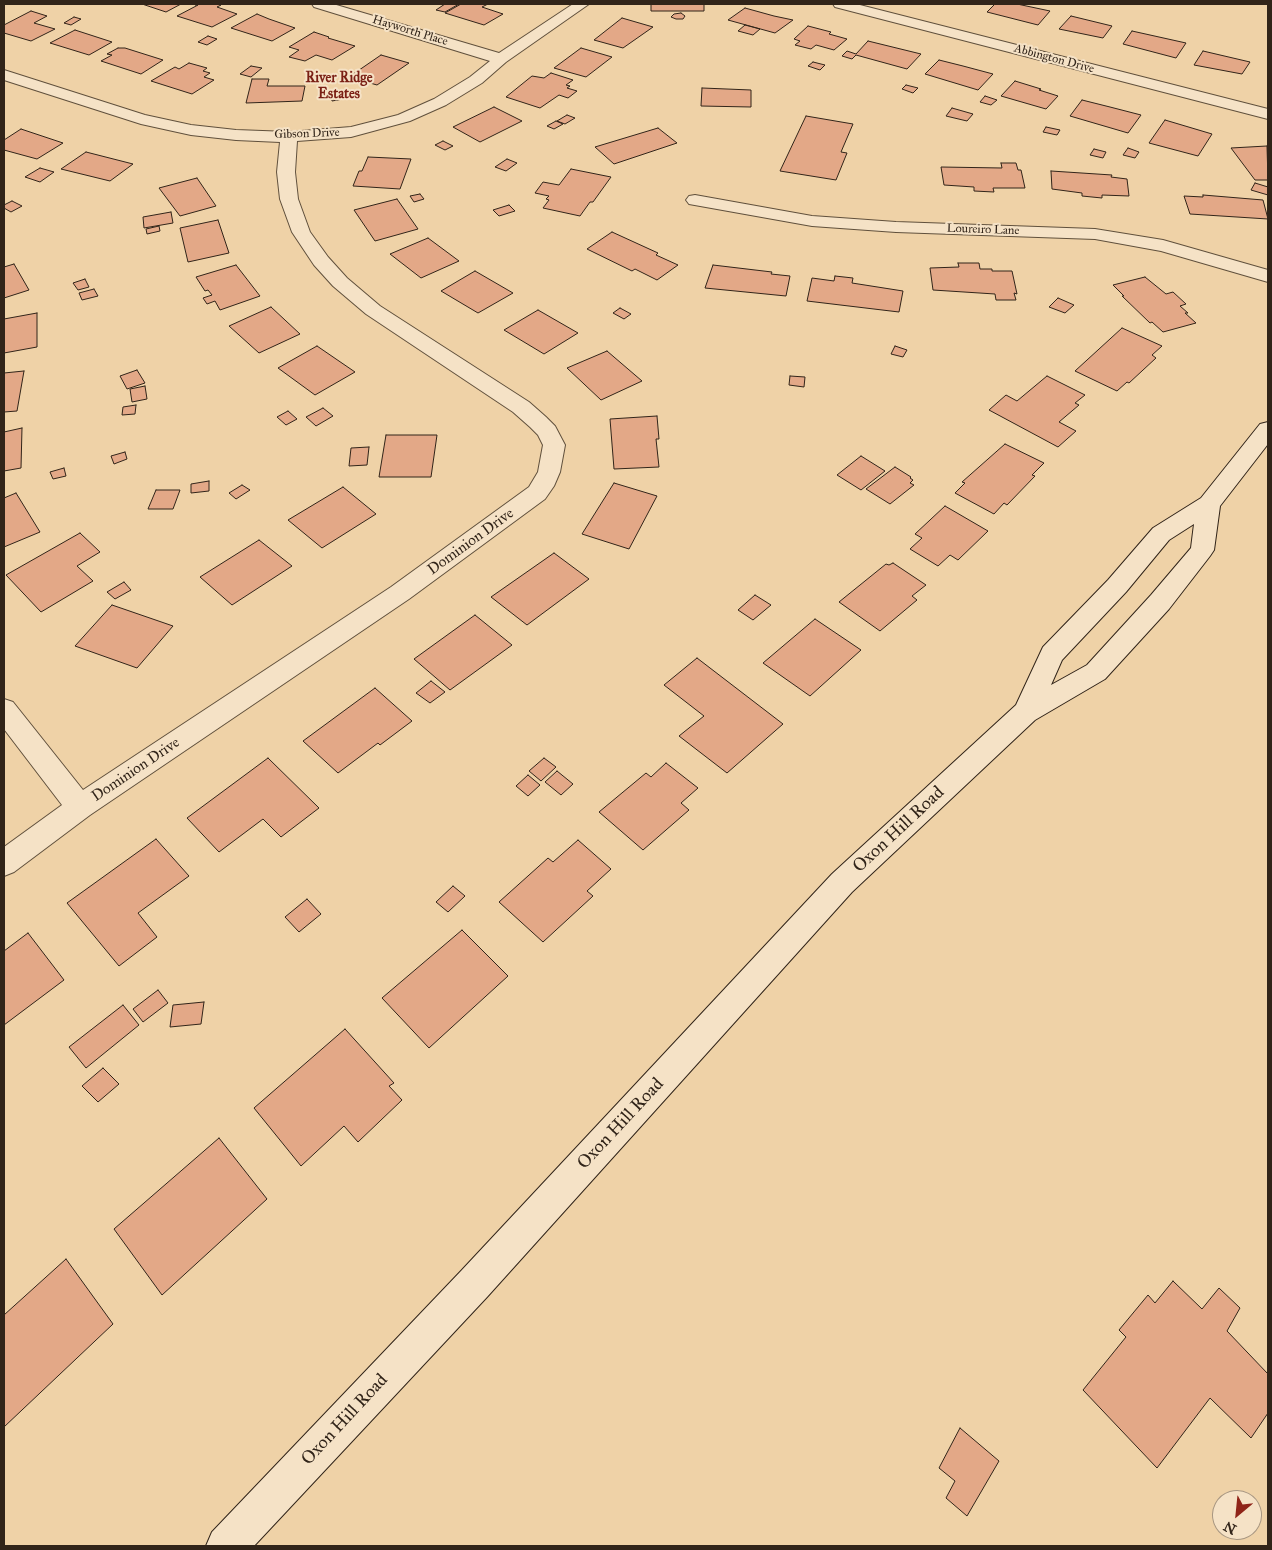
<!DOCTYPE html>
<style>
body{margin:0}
#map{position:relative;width:1272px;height:1550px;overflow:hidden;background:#efd2a7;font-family:"IM FELL Great Primer",serif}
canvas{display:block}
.frame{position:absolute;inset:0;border:5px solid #312419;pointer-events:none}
.north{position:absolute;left:1212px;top:1490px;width:50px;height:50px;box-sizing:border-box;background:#f5e2c6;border:1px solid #a79681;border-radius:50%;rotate:208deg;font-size:14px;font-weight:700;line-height:20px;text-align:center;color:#312419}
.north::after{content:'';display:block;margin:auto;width:18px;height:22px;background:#8f2418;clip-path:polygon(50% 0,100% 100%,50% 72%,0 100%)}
</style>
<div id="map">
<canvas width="1272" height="1550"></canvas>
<div class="frame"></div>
<div class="north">N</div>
</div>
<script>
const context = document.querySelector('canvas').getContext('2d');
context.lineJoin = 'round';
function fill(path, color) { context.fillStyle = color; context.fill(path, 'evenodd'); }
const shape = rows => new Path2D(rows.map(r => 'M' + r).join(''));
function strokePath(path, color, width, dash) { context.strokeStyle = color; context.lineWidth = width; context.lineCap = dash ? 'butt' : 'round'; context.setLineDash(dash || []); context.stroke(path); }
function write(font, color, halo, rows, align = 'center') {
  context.font = font + ' "IM FELL Great Primer",serif'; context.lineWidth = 4; context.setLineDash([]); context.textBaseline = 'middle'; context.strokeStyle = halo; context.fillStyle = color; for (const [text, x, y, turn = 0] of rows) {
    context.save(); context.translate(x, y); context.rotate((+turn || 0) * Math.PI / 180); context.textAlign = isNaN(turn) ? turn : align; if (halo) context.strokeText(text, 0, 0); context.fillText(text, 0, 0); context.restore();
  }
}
const building = shape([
 [142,4,181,4,166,12,142,4],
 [197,4,217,4,221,5,217,7,237,14,212,27,177,16,198,5,195,5,197,4],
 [445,4,459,4,445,12,436,10,445,4],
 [461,4,488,4,482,7,503,14,484,25,445,13,461,4],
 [651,4,704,4,704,11,651,11,651,4],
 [995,4,1017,4,1050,11,1038,25,987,12,995,4],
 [745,8,774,16,793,20,775,33,728,20,745,8],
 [31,11,47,16,34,23,55,29,31,41,4,33,4,25,31,11],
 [681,13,685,16,683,19,676,19,671,17,674,14,681,13],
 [257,14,269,19,295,28,272,41,231,28,257,14],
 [1071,16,1112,26,1103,38,1059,29,1071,16],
 [74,17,81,19,71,25,64,23,74,17],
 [622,18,653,27,623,48,594,40,622,18],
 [745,25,760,29,753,35,738,31,745,25],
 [808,26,831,32,829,34,847,39,834,50,816,45,811,49,795,45,800,41,794,39,808,26],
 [75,30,112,42,89,55,50,43,75,30],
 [1132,31,1186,43,1176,58,1123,44,1132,31],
 [314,32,329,37,328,38,355,46,332,60,316,55,305,61,289,57,299,50,289,47,314,32],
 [208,36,217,39,207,45,198,42,208,36],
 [868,41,921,54,907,69,856,55,852,59,842,56,847,51,856,54,868,41],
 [118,48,125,48,163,60,141,74,101,61,112,55,107,54,118,48],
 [581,48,612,57,586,77,554,68,581,48],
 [1203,51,1250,62,1242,74,1194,65,1203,51],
 [381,55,409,63,377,85,349,77,381,55],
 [939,60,963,66,993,74,978,90,925,74,939,60],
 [813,62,825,65,820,70,808,66,813,62],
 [189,63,207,68,203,71,210,73,204,77,214,80,192,94,151,81,175,67,179,69,189,63],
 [251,66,262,68,251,77,240,74,251,66],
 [551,73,573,80,566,85,570,86,567,88,577,91,568,98,559,95,540,108,506,97,532,76,544,78,551,73],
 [252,79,269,79,267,86,305,86,302,101,246,103,252,79],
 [1015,81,1041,89,1039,90,1058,96,1046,109,1001,96,1015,81],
 [906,85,918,88,913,93,902,89,906,85],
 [702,88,751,90,751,107,701,106,702,88],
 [339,90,343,99,332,101,328,92,339,90],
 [985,96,997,100,991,105,980,102,985,96],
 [1082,100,1110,107,1141,115,1128,133,1070,116,1082,100],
 [494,107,522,121,480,142,453,127,494,107],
 [952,108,973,114,967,121,946,116,952,108],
 [567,115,575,118,565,124,557,121,567,115],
 [806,116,853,124,841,152,847,153,836,180,780,171,806,116],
 [1165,120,1212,134,1198,156,1149,143,1165,120],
 [556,121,563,124,554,129,547,126,556,121],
 [1046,127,1060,130,1057,135,1043,132,1046,127],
 [658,128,677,143,614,164,595,147,658,128],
 [21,129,63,143,37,159,4,150,4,140,21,129],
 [443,141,453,146,445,150,435,145,443,141],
 [1267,146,1268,180,1255,180,1231,148,1267,146],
 [1128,148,1139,152,1135,158,1123,155,1128,148],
 [1094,149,1106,152,1103,158,1090,155,1094,149],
 [86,152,133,164,110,181,61,169,86,152],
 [368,157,411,159,400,189,353,186,359,171,362,171,368,157],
 [507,159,517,163,506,171,495,167,507,159],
 [1001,163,1016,163,1018,170,1021,170,1025,188,993,188,994,192,974,191,974,187,944,185,941,167,1002,168,1001,163],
 [40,168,54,172,40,182,25,177,40,168],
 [571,169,611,177,593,202,590,202,580,216,543,208,549,200,546,199,549,196,535,193,543,182,559,185,571,169],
 [1051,171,1112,175,1111,177,1127,179,1129,196,1102,195,1102,198,1082,196,1082,193,1052,189,1051,171],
 [197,178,216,206,180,216,159,188,197,178],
 [1255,183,1268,187,1268,195,1251,190,1255,183],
 [420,194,424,199,414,202,410,196,420,194],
 [1203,195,1263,200,1268,219,1190,214,1184,196,1203,197,1203,195],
 [397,199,418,229,375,241,354,210,397,199],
 [12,201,22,206,11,212,4,208,4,205,12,201],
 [509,205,515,211,499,216,493,210,509,205],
 [171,212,173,223,144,228,143,217,171,212],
 [218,220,229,253,188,262,180,228,218,220],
 [159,226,160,231,147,234,146,229,159,226],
 [612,232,658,253,656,255,678,265,657,280,635,269,632,271,587,249,612,232],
 [428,238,459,261,421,278,390,254,428,238],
 [958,263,979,263,980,269,992,269,992,271,1012,271,1017,294,1014,293,1016,300,996,300,995,294,933,290,930,268,959,267,958,263],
 [14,264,29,290,4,298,4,267,14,264],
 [236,265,260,296,220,310,215,301,207,304,203,298,212,295,208,290,205,291,196,277,236,265],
 [713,265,772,272,771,274,790,276,786,296,705,288,713,265],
 [475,271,513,293,478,313,441,291,475,271],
 [835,276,853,278,852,283,903,291,899,312,807,301,812,278,834,281,835,276],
 [1145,277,1166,294,1173,292,1186,304,1180,306,1188,313,1185,313,1196,323,1163,332,1152,322,1150,323,1122,296,1124,296,1113,285,1145,277],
 [85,279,89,287,78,290,73,283,85,279],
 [94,289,98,296,82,300,79,293,94,289],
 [1058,298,1074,305,1065,313,1049,307,1058,298],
 [271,307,300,334,259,353,229,326,271,307],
 [620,308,631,314,624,319,613,313,620,308],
 [538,310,578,333,544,354,504,330,538,310],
 [37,313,37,347,4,353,4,319,37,313],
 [1122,328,1162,346,1152,355,1156,358,1129,383,1127,382,1117,391,1075,371,1122,328],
 [317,346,355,372,315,395,278,368,317,346],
 [895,346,907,350,903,357,891,354,895,346],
 [607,351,642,381,601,400,567,368,607,351],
 [137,370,145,383,127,389,120,376,137,370],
 [24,371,17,411,4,412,4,373,24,371],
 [790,376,805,377,804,387,789,385,790,376],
 [1047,376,1085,395,1075,403,1079,405,1059,422,1076,431,1058,447,989,410,1006,395,1017,401,1047,376],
 [145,386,147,399,132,402,130,389,145,386],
 [136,405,135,414,122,415,123,407,136,405],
 [323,408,333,416,316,426,306,417,323,408],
 [288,411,297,419,286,425,277,417,288,411],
 [657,416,659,439,656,439,659,467,614,469,610,419,657,416],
 [22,428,21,468,4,471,4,483,4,432,22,428],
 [386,435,437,435,431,477,379,477,386,435],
 [1005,444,1044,463,1032,475,1035,476,1007,505,1004,503,994,514,955,493,965,483,962,482,1005,444],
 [369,447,367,465,349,466,351,448,369,447],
 [125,452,127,459,114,464,111,456,125,452],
 [861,456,885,471,861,490,837,475,861,456],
 [895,467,911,477,910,478,913,480,910,483,914,485,890,504,866,489,895,467],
 [64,468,66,476,53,479,50,472,64,468],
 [209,481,209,491,191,493,191,484,209,481],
 [614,483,657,496,629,549,582,534,614,483],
 [242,485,250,490,236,499,229,493,242,485],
 [343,487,376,514,322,548,288,520,343,487],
 [156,490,180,490,173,509,148,509,156,490],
 [16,493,40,532,4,547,4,498,16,493],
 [945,506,988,531,958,560,950,555,938,566,910,549,922,538,915,534,945,506],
 [80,533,100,552,77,566,93,581,41,612,6,575,80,533],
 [259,540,292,566,232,605,200,577,259,540],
 [554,553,589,579,527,625,491,597,554,553],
 [893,563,926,585,912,596,917,600,880,631,839,602,886,564,889,565,893,563],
 [124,582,131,590,115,599,107,592,124,582],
 [755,595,771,605,753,620,738,610,755,595],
 [112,605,173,626,137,668,75,646,112,605],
 [475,615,512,645,450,690,414,659,475,615],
 [815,619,861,650,810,696,763,663,815,619],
 [697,658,783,724,727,773,679,736,704,716,664,685,697,658],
 [431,681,445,692,430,703,416,693,431,681],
 [375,688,412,721,380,745,378,743,338,773,303,741,375,688],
 [268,758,319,808,281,837,263,819,219,852,187,818,268,758],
 [544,758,556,767,541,781,529,771,544,758],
 [666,763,698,788,681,803,689,810,643,850,599,812,646,773,651,777,666,763],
 [557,771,573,784,561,795,545,782,557,771],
 [528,775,540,785,528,796,516,786,528,775],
 [156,839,189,876,138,913,157,937,119,966,67,903,156,839],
 [578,840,611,869,587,891,593,896,543,942,499,902,548,858,553,862,578,840],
 [453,886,465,896,448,912,436,902,453,886],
 [307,899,321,914,299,932,285,917,307,899],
 [462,930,508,976,429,1048,382,998,462,930],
 [28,933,64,980,4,1025,4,951,28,933],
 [158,990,168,1003,143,1022,133,1009,158,990],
 [204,1002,201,1024,170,1027,173,1005,204,1002],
 [123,1005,139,1025,86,1068,69,1047,123,1005],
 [345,1029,394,1083,389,1086,402,1100,358,1142,344,1126,301,1166,254,1108,345,1029],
 [103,1068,119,1084,98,1102,82,1086,103,1068],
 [219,1138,267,1199,162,1295,114,1229,219,1138],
 [66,1259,113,1324,4,1427,4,1315,66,1259],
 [1173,1281,1202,1309,1219,1288,1240,1308,1227,1331,1268,1374,1268,1413,1251,1438,1210,1398,1157,1468,1083,1390,1126,1337,1119,1330,1148,1295,1155,1303,1173,1281],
 [960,1428,999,1461,967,1516,946,1498,955,1481,939,1468,960,1428]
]);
fill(building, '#e3a887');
strokePath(building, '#312419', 1);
const minor = shape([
 [312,4,333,4,499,53,573,4,589,4,506,62,482,83,446,105,410,121,351,137,297,141,295,172,298,199,310,232,328,257,347,278,380,306,529,402,546,417,555,426,565,445,560,472,554,486,545,499,409,599,90,815,14,872,4,876,4,847,62,805,4,729,4,699,13,702,83,790,391,587,529,487,538,472,543,445,538,435,530,427,513,412,366,314,333,286,314,265,292,232,280,199,277,172,280,142,236,140,191,135,141,124,4,80,4,70,145,115,191,125,236,130,289,132,351,127,398,115,434,99,470,77,490,61,314,7,312,4],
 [833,4,856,4,1268,109,1268,119,835,7,833,4],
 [695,195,812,216,896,222,1095,229,1163,240,1268,270,1268,282,1161,251,1095,239,896,232,812,226,689,204,686,200,689,196,695,195]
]);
const secondary = shape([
 [1268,422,1268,444,1220,506,1214,550,1210,556,1169,609,1105,679,1035,720,852,892,487,1297,254,1546,206,1546,212,1532,461,1271,832,874,1016,705,1043,647,1108,580,1153,528,1201,498,1260,424,1268,422],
 [1194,524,1191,548,1151,595,1087,665,1051,685,1062,660,1126,592,1169,540,1194,524]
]);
strokePath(minor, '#60503c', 2);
strokePath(secondary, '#312419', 2);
fill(minor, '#f5e2c6');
fill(secondary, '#f5e2c6');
write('12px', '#312419', '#f5e2c6', [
 ["Hayworth Place",410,31,17],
 ["Abbington Drive",1054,59,15],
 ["Gibson Drive",307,134,-2],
 ["Loureiro Lane",983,230,2]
]);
write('bold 14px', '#7a1f14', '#f5e2c6', [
 ["River Ridge",339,79],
 ["Estates",339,95]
]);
write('15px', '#312419', '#f5e2c6', [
 ["Dominion Drive",471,542,-36],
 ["Dominion Drive",136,770,-34]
]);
write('18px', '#312419', '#f5e2c6', [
 ["Oxon Hill Road",899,830,-43],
 ["Oxon Hill Road",621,1124,-47],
 ["Oxon Hill Road",345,1420,-47]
]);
</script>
